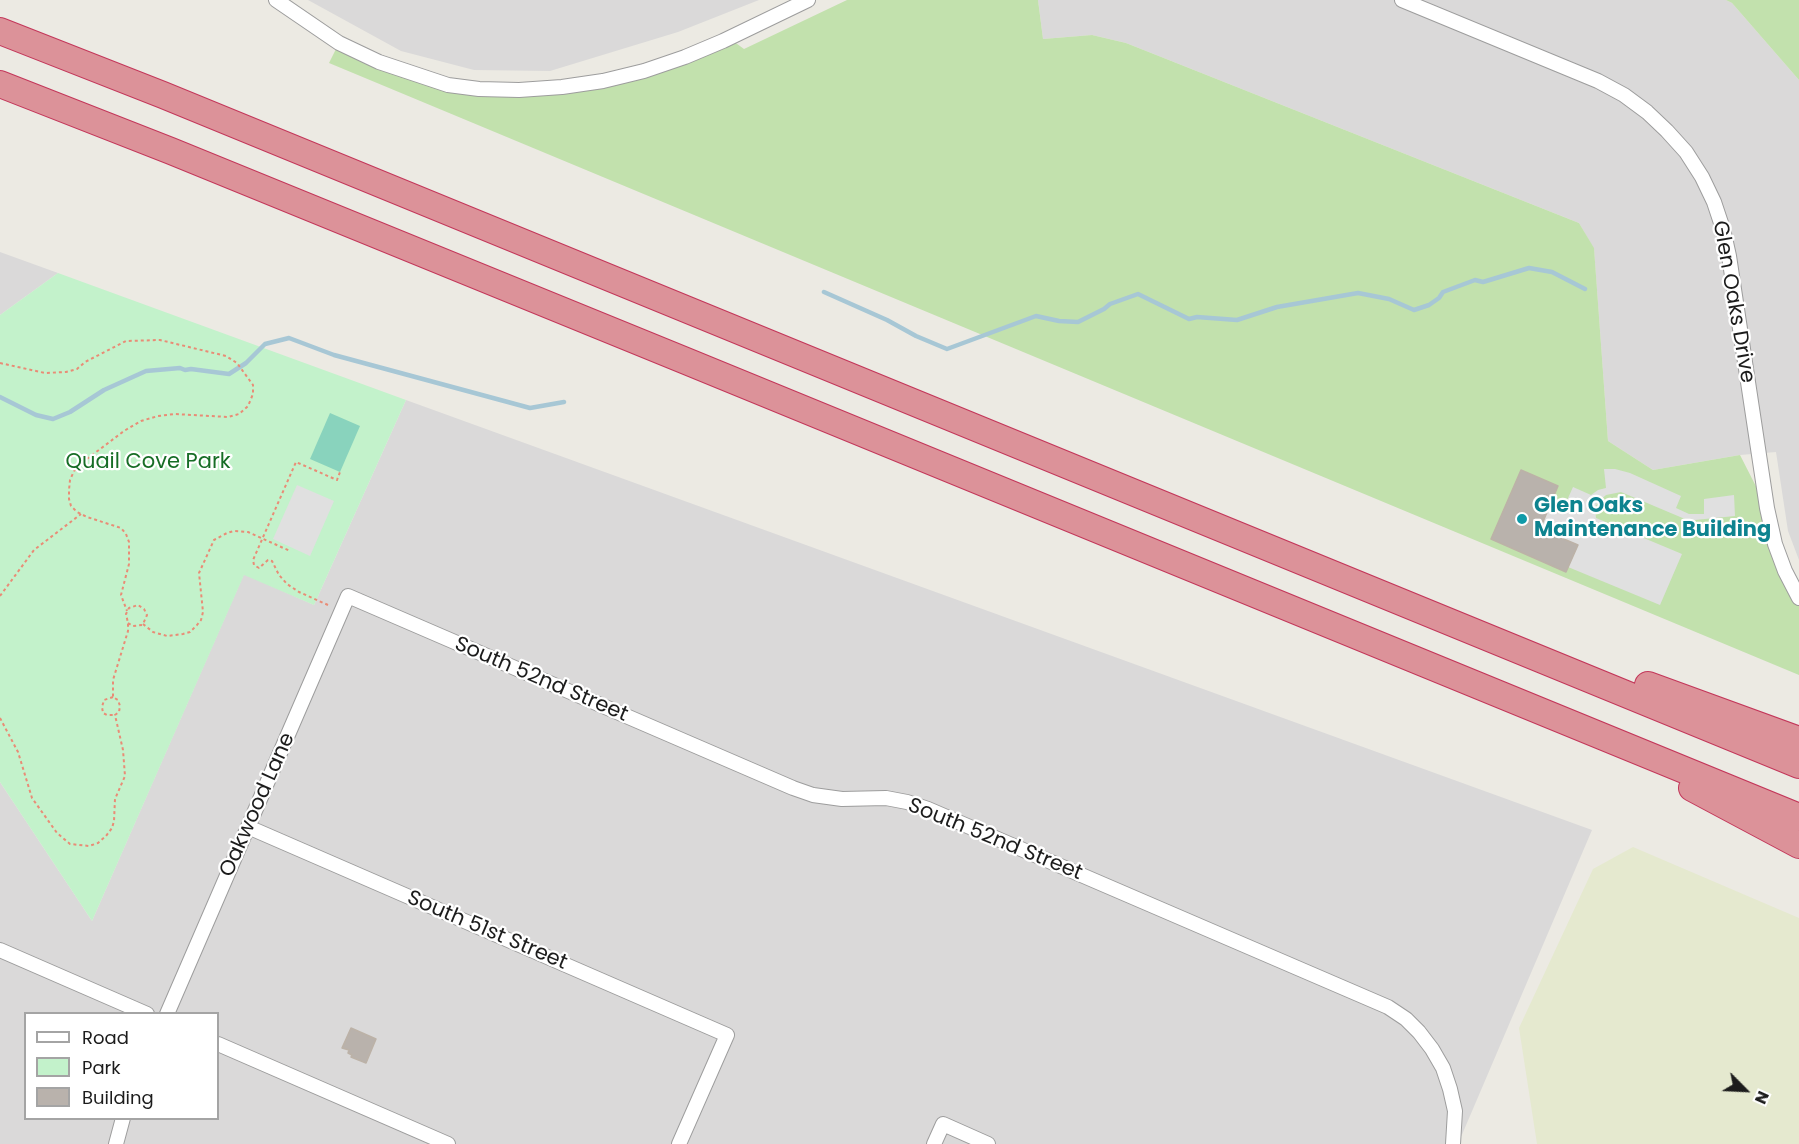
<!DOCTYPE html>
<style>
body{margin:0}
#map{position:relative;width:1799px;height:1144px;overflow:hidden;background:#eceae3;font-family:Poppins,sans-serif}
canvas{display:block}
.legend{position:absolute;left:24px;top:1012px;width:195px;height:108px;box-sizing:border-box;background:#fff;border:2px solid #a4a4a4;margin:0;padding:8px 10px;list-style:none;font-size:18px;color:#1c1c1c}
.legend li{display:flex;align-items:center;gap:12px;height:30px}
.legend b{width:30px;border:2px solid #a4a4a4}
.north{position:absolute;left:1715px;top:1060px;width:60px;height:60px;-webkit-text-stroke:4px #fff;paint-order:stroke;rotate:114deg;font-size:16px;font-weight:700;line-height:24px;text-align:center;color:#1c1c1c}
.north::after{content:'';display:block;margin:auto;width:21px;height:27px;background:#1c1c1c;clip-path:polygon(50% 0,100% 100%,50% 72%,0 100%)}
</style>
<div id="map">
<canvas width="1799" height="1144"></canvas>
<ul class="legend">
<li><b style="height:8px;background:#fff"></b>Road</li>
<li><b style="height:16px;background:#c3f2cb"></b>Park</li>
<li><b style="height:16px;background:#b9b2ac"></b>Building</li>
</ul>
<div class="north">N</div>
</div>
<script>
const context = document.querySelector('canvas').getContext('2d');
context.lineJoin = 'round';
function fill(path, color) { context.fillStyle = color; context.fill(path, 'evenodd'); }
const shape = rows => new Path2D(rows.map(r => 'M' + r).join(''));
function strokePath(path, color, width, dash) { context.strokeStyle = color; context.lineWidth = width; context.lineCap = dash ? 'butt' : 'round'; context.setLineDash(dash || []); context.stroke(path); }
function write(font, color, halo, rows, align = 'center') {
  context.font = font + ' Poppins,sans-serif'; context.lineWidth = 4.5; context.setLineDash([]); context.textBaseline = 'middle'; context.strokeStyle = halo; context.fillStyle = color; for (const [text, x, y, turn = 0] of rows) {
    context.save(); context.translate(x, y); context.rotate((+turn || 0) * Math.PI / 180); context.textAlign = isNaN(turn) ? turn : align; if (halo) context.strokeText(text, 0, 0); context.fillText(text, 0, 0); context.restore();
  }
}
fill(shape([
 [308,0,759,0,678,32,550,71,474,70,401,51],
 [1038,0,1726,0,1732,3,1799,80,1799,560,1788,531,1776,452,1740,455,1653,470,1608,441,1594,249,1579,223,1126,43,1092,35,1043,39],
 [0,252,58,273,0,315],
 [406,400,1592,830,1458,1144,0,1144,0,782,92,921,244,574,314,605],
 [26,1014,218,1014,218,1118,26,1118]
]), '#dad9d9');
fill(shape([
 [1633,847,1799,918,1799,1144,1537,1144,1519,1028,1593,869]
]), '#e5e9cf');
fill(shape([
 [847,0,1038,0,1043,39,1092,35,1126,43,1579,223,1594,248,1608,441,1653,470,1740,455,1767,508,1799,598,1799,675,329,63,339,43,479,89,603,81,729,38,744,49],
 [1726,0,1799,0,1799,80,1732,3]
]), '#c2e1ad');
fill(shape([
 [58,273,406,400,314,605,244,575,92,921,0,782,0,315]
]), '#c3f2cb');
fill(shape([
 [330,413,360,426,340,472,310,459]
]), '#89d3bd');
fill(shape([
 [1604,469,1615,469,1630,473,1681,496,1676,508,1689,514,1704,514,1704,499,1734,495,1735,516,1695,520,1685,519,1621,492,1606,495,1598,502,1595,508,1596,518,1682,554,1660,605,1568,567,1577,545,1540,529,1548,509,1561,514,1573,487,1591,495,1598,490,1606,488],
 [297,485,334,501,310,556,273,539]
]), '#e0e0e0');
strokePath(shape([
 [824,292,887,320,916,336,947,349,1036,316,1059,321,1078,322,1104,309,1110,304,1138,294,1189,319,1197,317,1237,320,1277,307,1358,293,1389,299,1414,310,1429,305,1439,298,1443,292,1475,280,1483,282,1529,268,1552,272,1585,289],
 [0,397,36,415,53,419,70,412,104,390,146,371,180,368,185,370,191,369,229,374,246,363,265,344,289,338,334,355,530,408,564,402]
]), '#a7c7d5', 4.5);
const building = shape([
 [1521,470,1558,486,1540,529,1578,545,1566,572,1491,539,1521,470],
 [351,1028,376,1039,366,1063,351,1057,352,1055,348,1053,349,1050,342,1048,351,1028]
]);
fill(building, '#b9b2ac');
strokePath(building, '#bcb2a7', 1.5);
const street = shape([
 [276,0,339,43,379,62,448,85,479,89,519,90,562,87,603,81,644,71,685,57,723,41,808,0],
 [1402,0,1598,81,1624,95,1647,112,1667,131,1686,152,1702,177,1714,202,1723,229,1729,256,1767,508,1775,544,1785,571,1799,598],
 [248,827,727,1035,679,1144],
 [0,950,147,1014],
 [167,1014,348,596,793,788,813,795,842,799,886,798,907,802,928,809,1388,1007,1406,1019,1419,1032,1432,1049,1443,1068,1450,1089,1455,1111,1453,1144],
 [218,1044,448,1144],
 [116,1144,123,1118],
 [934,1144,943,1124,988,1144]
]);
const highway = shape([
 [0,31,163,95,1799,765],
 [0,84,171,151,686,361,1799,817],
 [1648,685,1799,740],
 [1692,788,1799,845]
]);
strokePath(street, '#9d9d9d', 16);
strokePath(highway, '#c3375a', 28);
strokePath(shape([
 [0,363,45,373,66,372,77,369,85,362,126,341,160,340,226,356,237,363,253,385,253,394,248,406,239,414,228,417,175,414,158,416,141,421,124,431,83,462,74,471,70,480,69,490,69,499,71,506,77,512,87,517,121,528,126,534,129,542,129,564,121,595,127,611],
 [0,596,34,550,81,514],
 [328,605,299,592,287,584,279,575,272,561,268,560,259,568,254,565,253,560,296,462,337,480,340,472],
 [128,623,133,626,142,625],
 [143,624,153,632,167,636,183,634,190,632,197,625,201,620,203,612,199,573,214,540,227,533,234,531,248,532,290,551],
 [113,697,104,700,102,707,103,713,107,715,115,715],
 [0,718,18,752,32,798,57,833,70,844,89,846,98,843,106,836,112,828,114,821,115,799,125,776,123,750,115,715,119,712,120,706,118,700,113,697,113,680,128,631,128,623,126,614,129,608,138,605,144,609,147,615,143,624]
]), '#e98c76', 2, [3, 3]);
strokePath(street, '#fff', 14);
strokePath(highway, '#dc9299', 26);
for (const [x, y, r, color] of [
 [1522,519,6,"#0f9aa8"]
]) { const dot = new Path2D(); dot.arc(x, y, r, 0, 2 * Math.PI); context.fillStyle = color; context.fill(dot); strokePath(dot, '#fff', 2); }
write('21px', '#1c1c1c', '#fff', [
 ["Glen Oaks Drive",1733,302,80],
 ["South 52nd Street",541,680,23],
 ["Oakwood Lane",258,805,-66],
 ["South 52nd Street",995,840,22],
 ["South 51st Street",487,931,23]
]);
write('21px', '#176d26', '#fff', [
 ["Quail Cove Park",148,463]
]);
write('bold 21px', '#0d838f', '#fff', [
 ["Glen Oaks",1534,507],
 ["Maintenance Building",1534,531]
], 'left');
</script>
